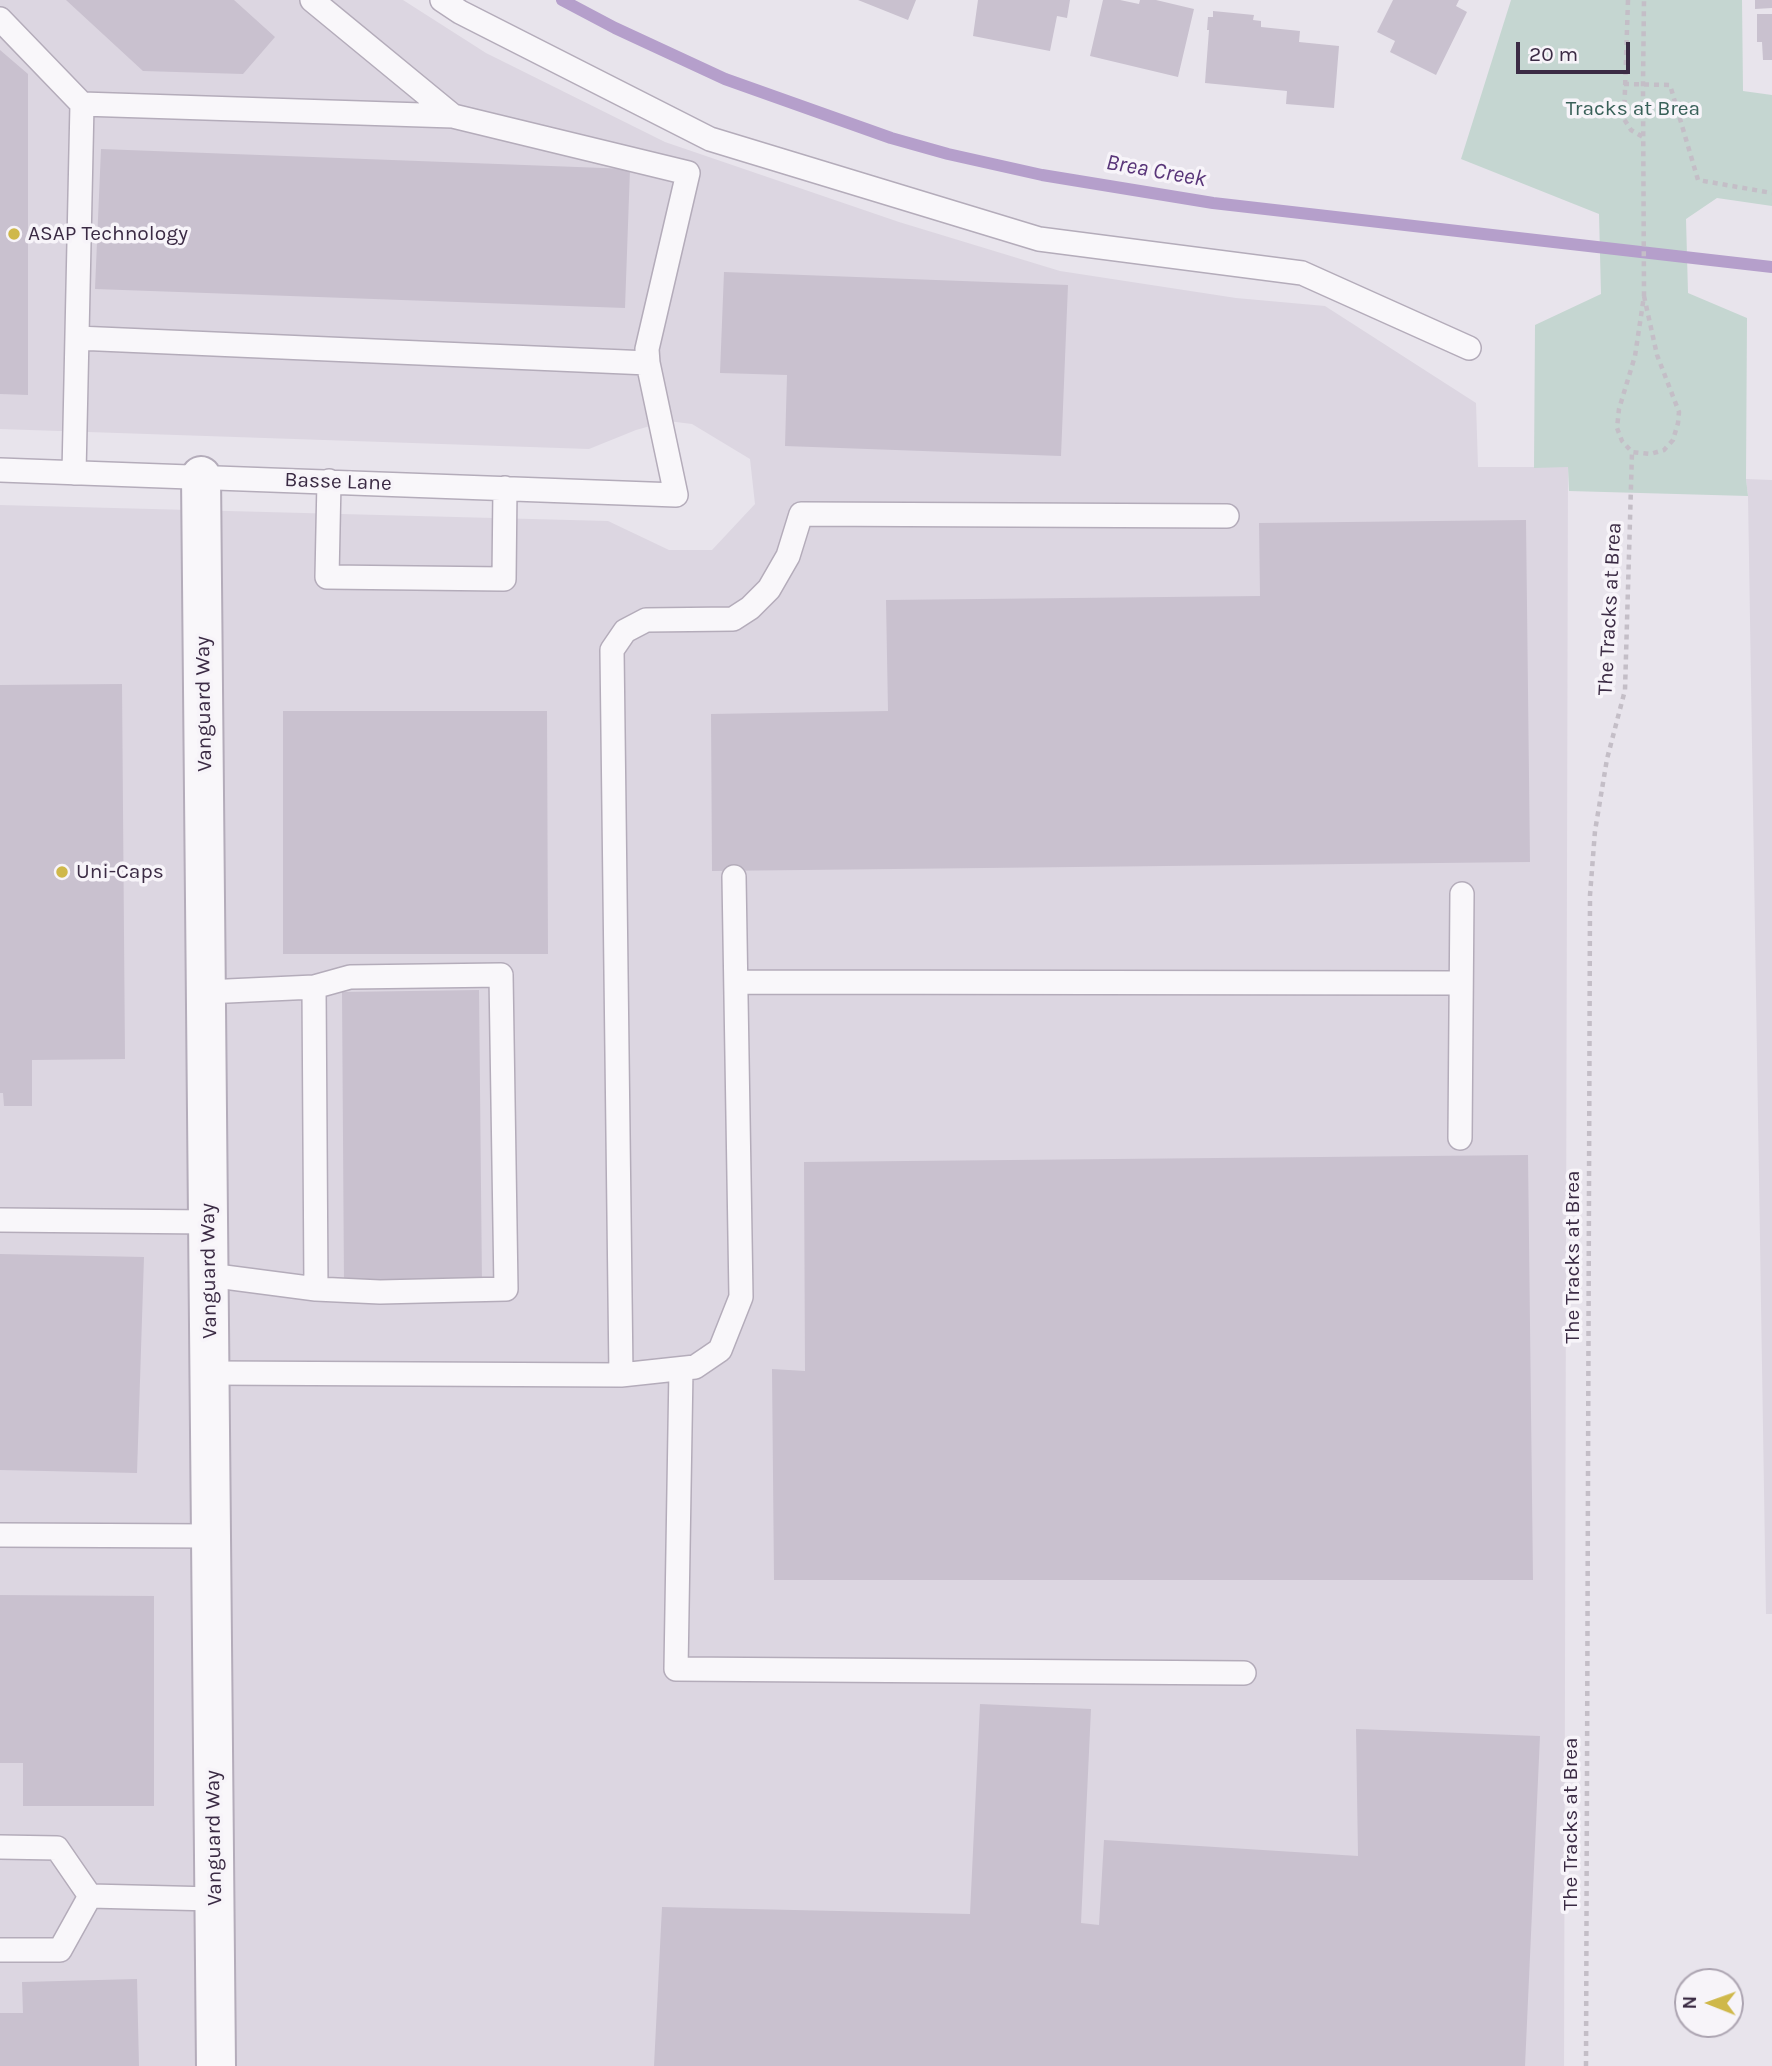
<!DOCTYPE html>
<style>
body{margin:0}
#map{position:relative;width:1772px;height:2066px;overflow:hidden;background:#e8e4ec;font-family:Karla,sans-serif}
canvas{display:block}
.north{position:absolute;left:1674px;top:1968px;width:70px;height:70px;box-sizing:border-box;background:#f7f4f9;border:2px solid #aca4b1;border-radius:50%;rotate:271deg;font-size:19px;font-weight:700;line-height:28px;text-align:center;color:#3b2b44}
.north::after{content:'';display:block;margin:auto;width:24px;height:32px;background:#cfb84a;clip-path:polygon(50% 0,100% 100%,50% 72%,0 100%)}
.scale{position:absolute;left:1516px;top:42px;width:114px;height:32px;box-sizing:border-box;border:4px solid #3b2b44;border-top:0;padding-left:9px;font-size:21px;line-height:24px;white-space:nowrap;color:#3b2b44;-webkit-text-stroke:5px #f7f4f9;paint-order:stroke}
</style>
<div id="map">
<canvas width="1772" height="2066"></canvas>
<div class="north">N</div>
<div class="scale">20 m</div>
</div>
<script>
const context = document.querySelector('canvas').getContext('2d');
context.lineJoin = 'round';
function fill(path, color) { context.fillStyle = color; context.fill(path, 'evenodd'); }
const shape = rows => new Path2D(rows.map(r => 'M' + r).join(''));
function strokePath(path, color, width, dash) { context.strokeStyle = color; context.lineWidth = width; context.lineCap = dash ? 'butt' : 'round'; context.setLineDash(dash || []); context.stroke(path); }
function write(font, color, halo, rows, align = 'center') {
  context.font = font + ' Karla,sans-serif'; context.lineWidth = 7; context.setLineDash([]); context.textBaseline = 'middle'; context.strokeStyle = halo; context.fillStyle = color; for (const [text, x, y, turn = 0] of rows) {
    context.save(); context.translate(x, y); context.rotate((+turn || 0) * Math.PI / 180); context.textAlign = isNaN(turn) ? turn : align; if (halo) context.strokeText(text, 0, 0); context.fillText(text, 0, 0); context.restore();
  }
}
fill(shape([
 [0,0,403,0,486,53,665,142,899,222,1060,271,1236,298,1325,306,1476,403,1478,467,1568,467,1564,2066,0,2066,0,505,608,521,669,550,712,550,755,504,750,459,692,424,668,421,636,430,589,449,0,429],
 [1746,479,1772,480,1772,1614,1766,1614,1748,496]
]), '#dcd6e1');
fill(shape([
 [1511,0,1742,0,1743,91,1772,95,1772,206,1717,198,1686,219,1688,293,1747,318,1746,479,1748,496,1569,491,1568,467,1534,468,1535,325,1601,294,1599,214,1461,159]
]), '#c5d6d1');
strokePath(shape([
 [562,0,615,28,725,79,891,138,948,154,1042,175,1213,203,1772,267]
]), '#b59fcb', 12);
fill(shape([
 [66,0,234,0,275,37,243,74,143,71],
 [858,0,916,0,908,20],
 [978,0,1070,0,1067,18,1057,16,1050,51,973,36],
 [1103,0,1120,0,1139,4,1140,0,1156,0,1194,9,1178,77,1090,56],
 [1393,0,1459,0,1456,6,1467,12,1436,75,1390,52,1395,41,1377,32],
 [1755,0,1772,0,1772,8,1755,9],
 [1213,11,1254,15,1253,20,1261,21,1261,27,1300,31,1299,42,1339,46,1334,108,1286,104,1287,91,1205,83,1209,30,1207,30,1208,17,1213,17],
 [1757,14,1772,14,1772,60,1763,60,1762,42,1757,42],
 [0,50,28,74,28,395,0,394],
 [101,149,630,169,625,308,95,289],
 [724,272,1068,285,1061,456,785,446,787,375,720,373],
 [1526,520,1530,862,712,871,711,714,888,711,886,600,1260,596,1259,523],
 [122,684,125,1059,32,1060,32,1106,4,1106,3,1093,0,1093,0,685],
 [283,711,547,711,548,954,283,954],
 [479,990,482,1285,344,1285,342,992],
 [1528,1155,1533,1580,774,1580,772,1369,805,1371,804,1162],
 [0,1254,144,1257,137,1473,0,1470],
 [0,1595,154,1596,154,1806,23,1806,23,1763,0,1763],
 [980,1704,1091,1709,1081,1923,1099,1925,1104,1840,1358,1856,1356,1729,1540,1736,1525,2066,654,2066,662,1907,970,1914],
 [137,1979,139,2066,0,2066,0,2013,23,2013,22,1982]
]), '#c9c1cf');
const service = shape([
 [442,0,460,12,710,139,1039,239,1302,273,1469,348],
 [0,19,82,104,453,116],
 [77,338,648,363],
 [0,470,676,495,648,363,647,349,688,173,453,116,312,0],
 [74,473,82,104],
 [329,481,327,577,504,579,505,488],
 [736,982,1461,983],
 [314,987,316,1289],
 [206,992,314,987,350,977,501,975,506,1289,380,1292,316,1289,209,1275],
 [1460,1138,1462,894],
 [0,1220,208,1222],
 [681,1369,676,1669,1244,1673],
 [210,1373,621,1375,695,1367,720,1350,741,1297,734,877],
 [621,1375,612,650,625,631,646,620,733,619,750,608,769,589,788,556,801,514,1227,516],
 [0,1535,211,1536],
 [0,1847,57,1848,90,1896,214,1899],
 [0,1950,60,1950,90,1896]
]);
const minor = shape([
 [201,476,216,2066]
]);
strokePath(service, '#b4acba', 26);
strokePath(minor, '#b4acba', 42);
strokePath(shape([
 [1628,0,1624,119,1631,130,1643,137],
 [1624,84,1670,85,1698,180,1772,193],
 [1644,296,1657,355,1679,412,1678,423,1673,440,1664,450,1650,454,1632,452,1622,441,1617,428,1619,409,1635,356,1644,296,1643,85,1644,0],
 [1586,2066,1590,895,1595,831,1607,759,1625,690,1632,452]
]), '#c4bec7', 4.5, [5, 5]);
strokePath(service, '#f9f7fa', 23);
strokePath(minor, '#f9f7fa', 38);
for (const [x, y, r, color] of [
 [14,234,7,"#cfb84a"],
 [62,872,7,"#cfb84a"]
]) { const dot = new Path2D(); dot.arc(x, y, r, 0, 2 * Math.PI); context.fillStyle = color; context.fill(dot); strokePath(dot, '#f7f4f9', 2.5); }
write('21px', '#386058', '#f7f4f9', [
 ["Tracks at Brea",1633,109]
]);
write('21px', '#3b2b44', '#f7f4f9', [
 ["ASAP Technology",28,234],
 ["Uni-Caps",76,872]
], 'left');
write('21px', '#3b2b44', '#f7f4f9', [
 ["Basse Lane",338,482,2],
 ["The Tracks at Brea",1610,609,-87],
 ["Vanguard Way",204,704,-91],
 ["The Tracks at Brea",1573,1257,-90],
 ["Vanguard Way",209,1271,-91],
 ["The Tracks at Brea",1571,1824,-90],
 ["Vanguard Way",214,1838,-91]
]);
write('italic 23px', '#593579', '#f7f4f9', [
 ["Brea Creek",1156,171,10]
]);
</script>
